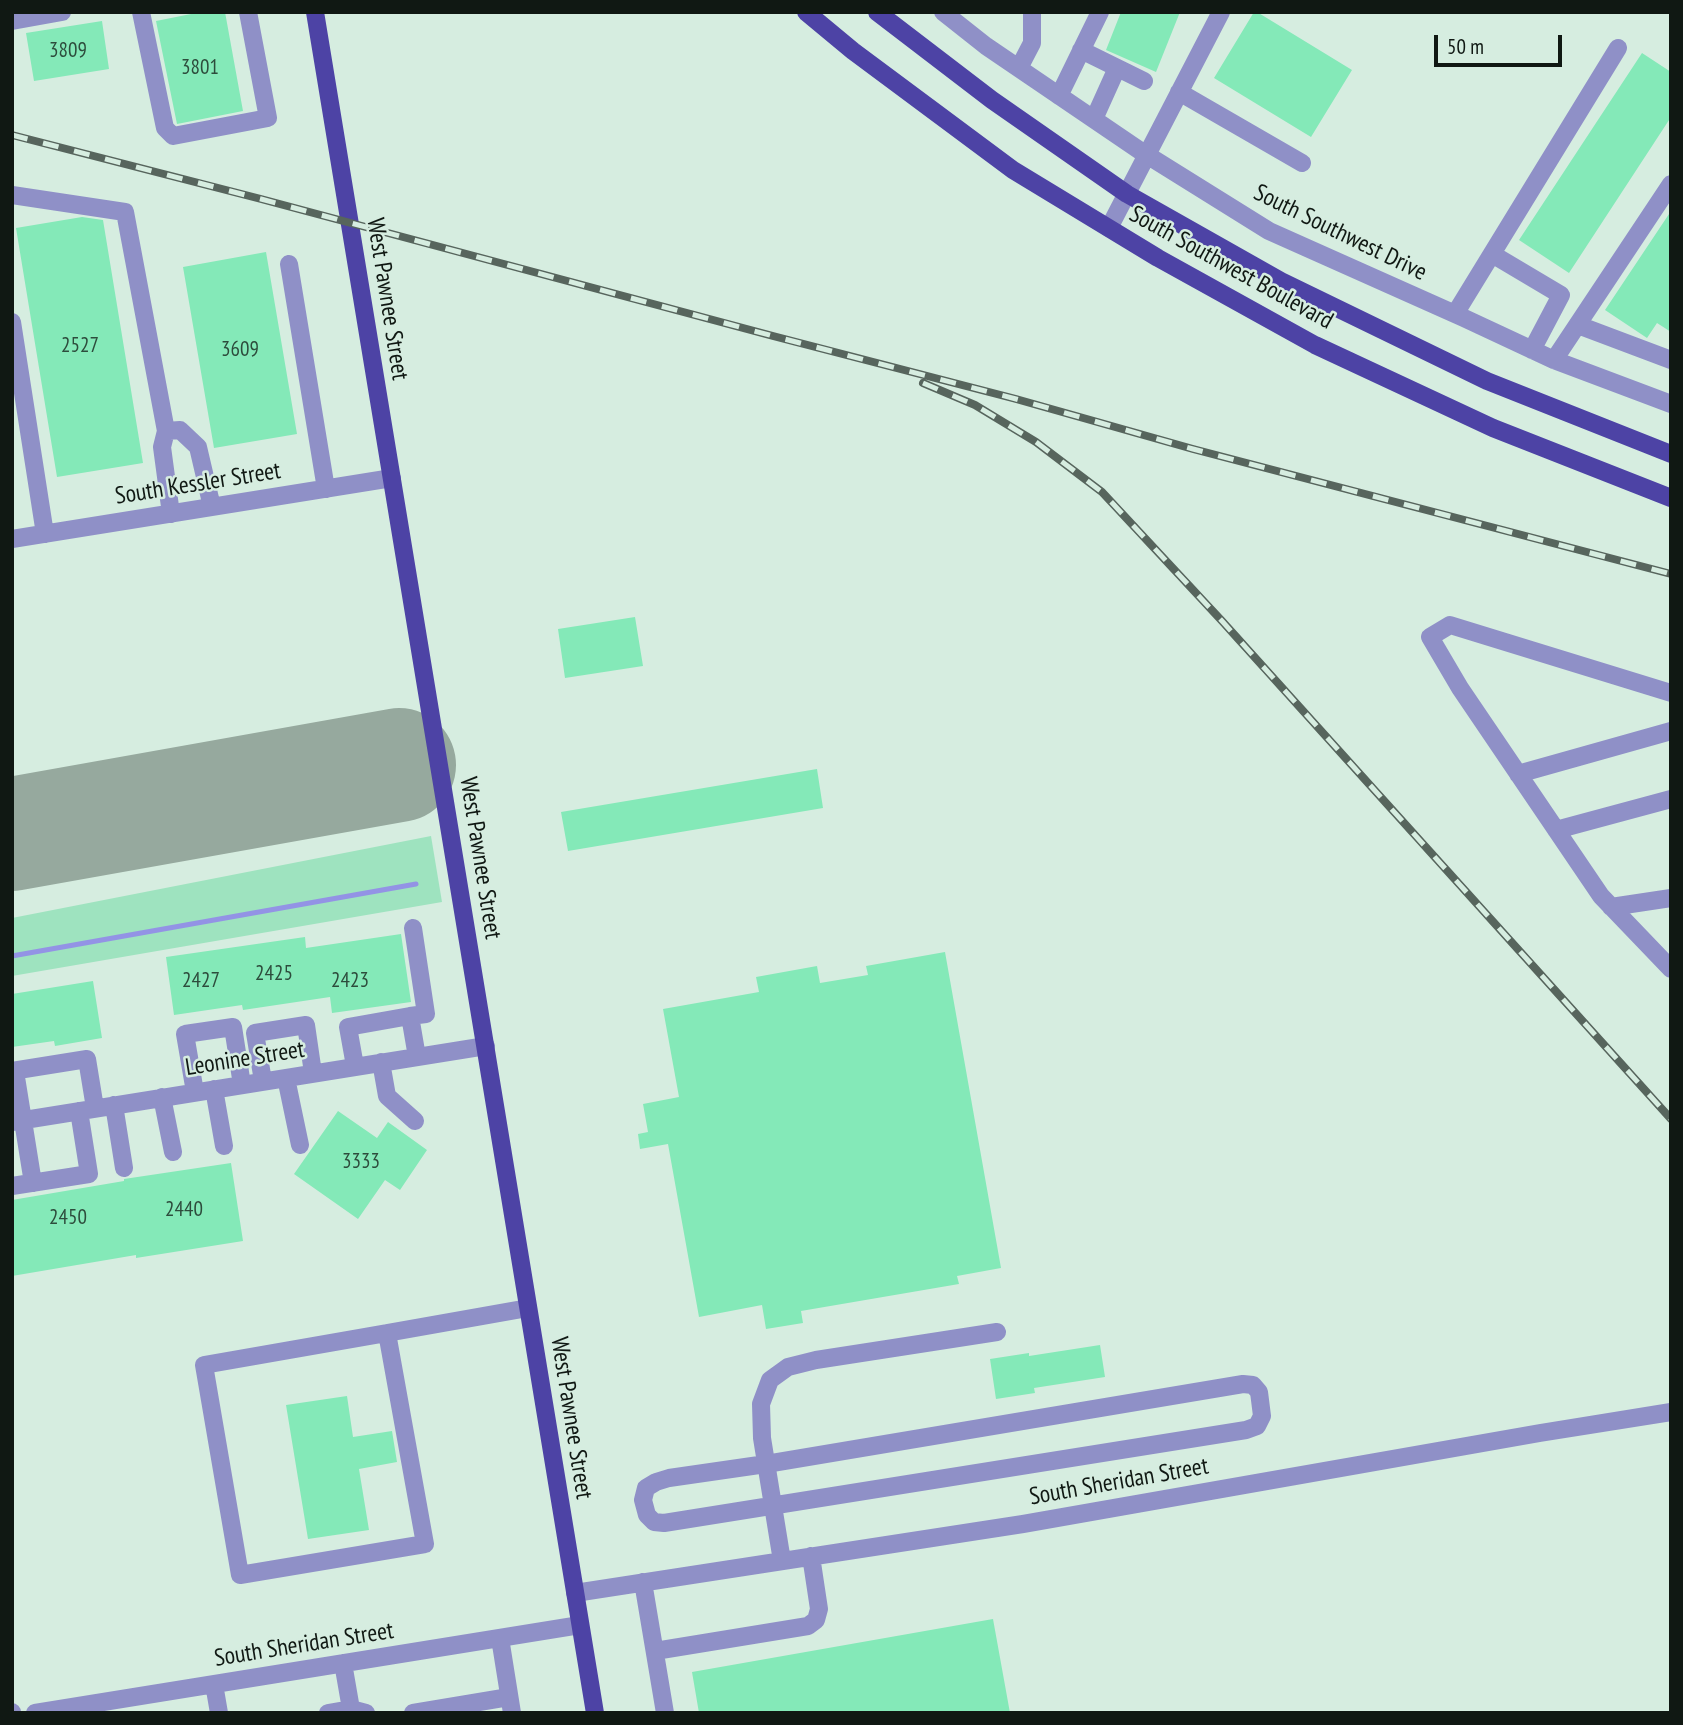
<!DOCTYPE html>
<style>
body{margin:0}
#map{position:relative;width:1683px;height:1725px;overflow:hidden;background:#d6ede0;font-family:"PT Sans Narrow",sans-serif}
canvas{display:block}
.frame{position:absolute;inset:0;border:14px solid #101813;pointer-events:none}
.scale{position:absolute;left:1434px;top:35px;width:128px;height:32px;box-sizing:border-box;border:4px solid #101813;border-top:0;padding-left:9px;font-size:21px;line-height:24px;white-space:nowrap;color:#101813;-webkit-text-stroke:5px #d6ede0;paint-order:stroke}
</style>
<div id="map">
<canvas width="1683" height="1725"></canvas>
<div class="frame"></div>
<div class="scale">50 m</div>
</div>
<script>
const context = document.querySelector('canvas').getContext('2d');
context.lineJoin = 'round';
function fill(path, color) { context.fillStyle = color; context.fill(path, 'evenodd'); }
const shape = rows => new Path2D(rows.map(r => 'M' + r).join(''));
function strokePath(path, color, width, dash) { context.strokeStyle = color; context.lineWidth = width; context.lineCap = dash ? 'butt' : 'round'; context.setLineDash(dash || []); context.stroke(path); }
function write(font, color, halo, rows, align = 'center') {
  context.font = font + ' "PT Sans Narrow",sans-serif'; context.lineWidth = 5; context.setLineDash([]); context.textBaseline = 'middle'; context.strokeStyle = halo; context.fillStyle = color; for (const [text, x, y, turn = 0] of rows) {
    context.save(); context.translate(x, y); context.rotate((+turn || 0) * Math.PI / 180); context.textAlign = isNaN(turn) ? turn : align; if (halo) context.strokeText(text, 0, 0); context.fillText(text, 0, 0); context.restore();
  }
}
fill(shape([
 [431,836,442,902,12,976,12,918]
]), '#9ee3bf');
strokePath(shape([
 [12,956,416,884]
]), '#9393e5', 5);
strokePath(shape([
 [12,834,399,765]
]), '#96a99e', 114);
fill(shape([
 [201,12,225,12,243,111,177,124,156,21],
 [1121,12,1180,12,1156,72,1106,50],
 [1254,12,1257,12,1352,70,1311,137,1214,78],
 [102,21,109,69,34,81,26,33],
 [1642,53,1671,72,1671,117,1569,273,1519,240],
 [1671,211,1671,332,1657,323,1647,338,1605,310],
 [82,217,103,220,143,463,57,477,16,228],
 [266,252,297,434,214,448,183,267],
 [635,617,643,666,565,678,558,629],
 [817,769,823,808,568,851,561,812],
 [401,934,411,1002,332,1013,330,997,243,1010,242,1005,174,1015,166,957,305,937,306,948],
 [945,952,1001,1268,957,1276,959,1284,801,1311,803,1323,766,1329,762,1305,699,1317,668,1144,640,1149,638,1134,648,1132,643,1104,679,1097,663,1009,759,992,756,977,817,966,820,983,868,975,866,966],
 [93,981,102,1038,55,1046,54,1041,12,1047,12,994],
 [338,1111,377,1138,388,1122,427,1150,400,1190,385,1180,358,1219,294,1174],
 [231,1163,243,1241,136,1258,136,1255,12,1276,12,1200,124,1181,124,1179],
 [1100,1345,1105,1377,1034,1388,1035,1393,996,1399,990,1359,1029,1353,1029,1356],
 [347,1396,353,1437,392,1431,397,1462,359,1469,369,1530,308,1539,286,1405],
 [993,1619,1010,1713,699,1713,692,1672]
]), '#84e9b8');
strokePath(shape([
 [141,12,165,128,173,136,268,118,248,12],
 [943,12,986,46,1139,150,1269,231,1464,318,1554,360,1671,404],
 [12,21,62,12],
 [1081,50,1144,81],
 [1019,68,1032,43,1032,12],
 [1179,92,1302,163],
 [1059,96,1100,12],
 [1094,119,1117,68],
 [12,195,125,212,166,431],
 [1109,228,1221,12],
 [1492,254,1561,295,1532,350],
 [289,264,326,489],
 [1455,314,1618,48],
 [12,322,45,534],
 [1578,325,1671,360],
 [1554,360,1671,184],
 [171,514,162,447,166,431,180,430,198,447,212,507],
 [12,539,392,478],
 [1671,693,1450,625,1430,637,1460,688,1601,896,1671,969],
 [1518,774,1671,731],
 [1556,830,1671,799],
 [1611,907,1671,898],
 [410,1016,426,1014,413,928],
 [381,1062,387,1096,415,1121],
 [355,1066,348,1027,410,1016,417,1057],
 [12,1071,87,1059,95,1108],
 [15,1071,33,1183],
 [286,1078,300,1145],
 [263,1081,255,1033,306,1025,313,1073],
 [214,1089,224,1146],
 [195,1092,185,1034,233,1027,242,1085],
 [162,1097,173,1152],
 [114,1105,124,1168],
 [12,1122,486,1046],
 [12,1186,89,1174,79,1111],
 [387,1333,425,1544,240,1575,204,1365,387,1333,528,1308],
 [1243,1384,1253,1385,1259,1392,1262,1416,1257,1426,1246,1430,664,1523,654,1522,647,1515,643,1500,646,1488,656,1482,669,1478,766,1464,1243,1384],
 [782,1561,762,1438,761,1404,770,1380,788,1367,816,1360,997,1332],
 [643,1582,665,1713],
 [575,1593,1023,1524,1540,1433,1671,1412],
 [500,1638,512,1713],
 [655,1651,808,1626,816,1620,819,1609,811,1556],
 [343,1663,351,1709,366,1713],
 [214,1684,219,1713],
 [12,1712,12,1713],
 [35,1713,580,1625],
 [328,1713,351,1709],
 [413,1713,509,1697]
]), '#8f90c7', 18);
strokePath(shape([
 [315,12,595,1713],
 [806,12,853,51,1013,170,1158,258,1315,345,1493,428,1671,498],
 [877,12,992,100,1127,194,1281,281,1487,381,1671,454]
]), '#4d43a5', 18);
const rail = shape([
 [12,135,261,199,773,336,1016,399,1193,449,1671,574],
 [923,383,975,405,1036,442,1102,492,1222,621,1671,1119]
]);
strokePath(rail, '#57655d', 8);
strokePath(rail, '#d6ede0', 5, [16]);
write('21px', '#2d4c3c', null, [
 ["3809",68,51],
 ["3801",200,68],
 ["2527",80,346],
 ["3609",240,350],
 ["2425",274,974],
 ["2427",201,981],
 ["2423",350,981],
 ["3333",361,1162],
 ["2440",184,1210],
 ["2450",68,1218]
]);
write('24px', '#101813', '#d6ede0', [
 ["South Southwest Drive",1340,233,26],
 ["South Southwest Boulevard",1231,268,29],
 ["West Pawnee Street",387,299,81],
 ["South Kessler Street",198,484,-9],
 ["West Pawnee Street",480,858,81],
 ["Leonine Street",245,1059,-9],
 ["West Pawnee Street",571,1418,81],
 ["South Sheridan Street",1119,1482,-10],
 ["South Sheridan Street",304,1645,-9]
]);
</script>
